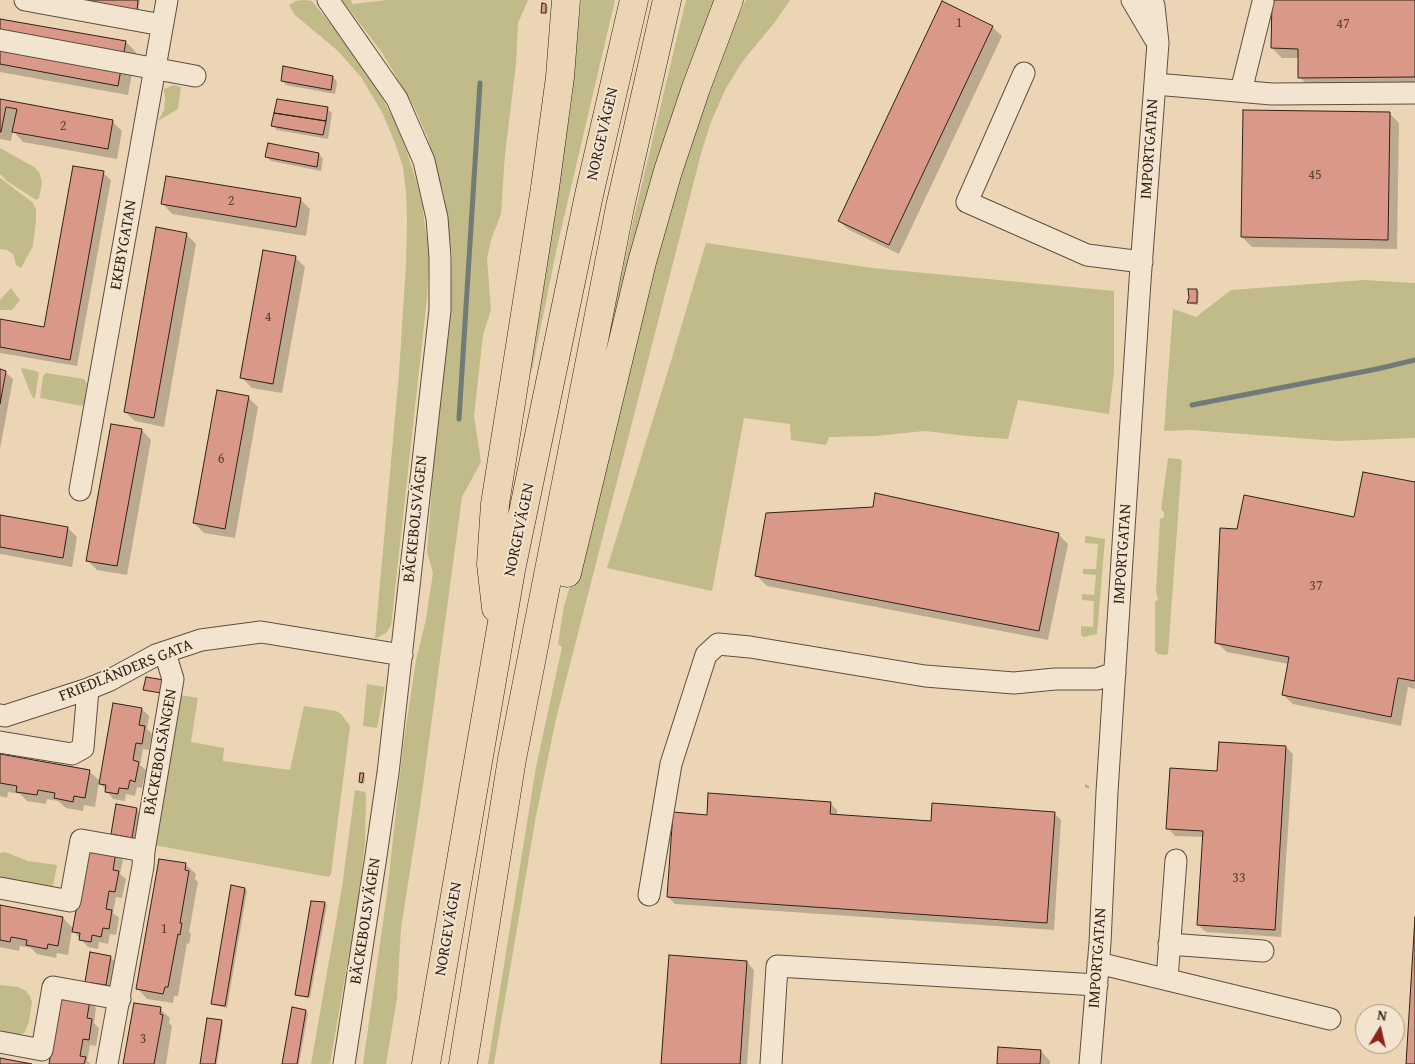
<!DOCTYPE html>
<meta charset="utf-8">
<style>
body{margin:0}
#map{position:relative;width:1415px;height:1064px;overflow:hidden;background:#ecd5b5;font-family:"Gentium Book Plus",serif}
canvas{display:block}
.north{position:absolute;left:1355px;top:1004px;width:50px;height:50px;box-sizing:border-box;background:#f3e4cf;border:1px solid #a59686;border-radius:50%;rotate:9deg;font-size:14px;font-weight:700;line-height:20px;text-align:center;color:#302219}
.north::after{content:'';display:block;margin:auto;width:18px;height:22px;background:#8f2418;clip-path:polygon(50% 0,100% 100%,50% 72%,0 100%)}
</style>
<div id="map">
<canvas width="1415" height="1064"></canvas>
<div class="north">N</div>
</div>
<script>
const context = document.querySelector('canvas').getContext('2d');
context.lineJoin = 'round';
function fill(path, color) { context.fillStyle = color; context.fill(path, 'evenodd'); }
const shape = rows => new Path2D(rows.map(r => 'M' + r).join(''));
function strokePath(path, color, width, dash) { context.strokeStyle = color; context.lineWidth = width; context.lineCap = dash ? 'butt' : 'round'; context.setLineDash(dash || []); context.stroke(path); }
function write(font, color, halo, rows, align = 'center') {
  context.font = font + ' "Gentium Book Plus",serif'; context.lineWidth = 4; context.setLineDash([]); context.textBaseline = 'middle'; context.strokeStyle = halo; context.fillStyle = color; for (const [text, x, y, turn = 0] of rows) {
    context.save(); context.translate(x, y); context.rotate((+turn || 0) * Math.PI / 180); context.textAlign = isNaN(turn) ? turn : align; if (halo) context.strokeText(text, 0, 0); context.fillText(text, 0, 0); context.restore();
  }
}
fill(shape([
 [304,0,312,1,354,53,374,83,394,120,406,149,416,180,422,204,429,254,427,298,391,626,386,633,375,639,399,373,406,264,407,221,406,192,403,167,395,143,382,112,361,77,338,51,295,15,289,5,296,1],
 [342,0,351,0,352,4,388,0,528,0,518,23,516,64,505,154,501,214,491,240,487,258,491,310,483,335,474,416,481,462,462,497,420,807,401,928,397,998,386,1064,363,1064,387,894,403,747,416,660,426,619,433,573,427,552,436,433,450,306,452,255,444,195,427,136,415,109,383,54],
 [581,0,615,0,557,247,532,370,530,372,572,99],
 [686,0,718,0,702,33,662,155,597,389,634,217],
 [746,0,790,0,775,22,742,62,725,90,711,122,702,150,556,719,536,816,494,1064,488,1064,536,767,562,647,558,644,564,606,580,554,666,222,728,36],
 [174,85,181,87,178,109,158,121,164,110,165,99,164,89],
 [0,148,34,167,39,172,42,182,39,198,36,200,7,181,0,174],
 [0,178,32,202,36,209,36,220,33,246,21,268,16,265,13,254,7,250,0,249],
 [706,243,872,268,1114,291,1114,372,1109,414,1018,400,1008,439,967,436,925,431,875,436,829,437,826,445,791,440,790,424,744,418,712,591,607,568,671,361],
 [1364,280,1415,283,1415,438,1337,441,1190,430,1164,431,1173,309,1196,317,1231,290],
 [11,288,20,300,12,310,0,310,0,300],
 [22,368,36,371,39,373,35,398,33,398,30,392,21,369],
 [46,373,84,379,87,384,84,404,82,406,40,398,43,376],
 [1168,458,1180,459,1182,461,1168,654,1165,655,1158,654,1155,651,1155,602,1158,599,1156,592,1160,519,1164,517,1164,512,1161,509],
 [1087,536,1105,539,1097,634,1084,637,1081,635,1081,626,1093,627,1094,601,1082,600,1082,594,1094,595,1096,575,1083,574,1083,569,1096,569,1098,544,1085,543,1085,537],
 [367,684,385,687,377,728,363,726],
 [174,694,198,698,191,742,224,748,223,761,290,770,304,706,336,711,341,714,350,726,331,874,329,877,148,844],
 [355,790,365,792,366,795,365,842,359,895,330,1064,311,1064,342,887],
 [5,852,28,861,57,865,53,886,51,888,0,885,0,853],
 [0,985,18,987,25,990,30,996,32,1002,29,1021,25,1032,19,1036,0,1038]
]), '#c0bb88');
fill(shape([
 [73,0,140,0,138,12],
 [1415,0,1415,87,1309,87,1300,77,1300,58,1282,58,1272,48],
 [546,5,548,7,547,14,543,12],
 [0,20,126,42,136,52,128,95,0,72],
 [992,27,1002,36,899,254,849,230,839,221],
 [333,77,337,82,335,94,286,85,282,80],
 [0,100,112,121,122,131,117,159,23,142,13,131,11,141,0,139],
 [327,109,332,113,328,139,277,130,273,126],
 [1389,113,1399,123,1397,249,1252,247,1242,237],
 [319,154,323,159,321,171,271,161,267,157],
 [103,173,111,180,77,366,0,353,0,321,45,329],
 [300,199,310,209,306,236,172,214,163,204],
 [186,234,196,244,164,427,135,421,125,412],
 [295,257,305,267,282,393,252,388,242,378],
 [1197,290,1199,292,1198,305,1190,304,1189,303],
 [0,371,5,372,13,379,0,449],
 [248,397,258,407,235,538,204,533,194,523],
 [142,430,151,440,127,575,97,570,87,560],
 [1415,483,1415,689,1408,687,1401,726,1293,704,1283,695,1289,664,1227,652,1217,643,1238,530,1355,518],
 [0,516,68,528,77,537,72,567,0,554],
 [1058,534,1068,544,1048,640,767,586,757,576],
 [142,709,149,716,147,729,152,734,149,750,143,749,140,765,146,770,142,788,137,787,135,796,126,794,125,801,113,799,99,782,95,807,84,805,83,811,66,808,58,801,47,799,46,804,27,801,20,794,8,792,7,798,0,796,0,755,89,771,101,782],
 [1286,747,1293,754,1281,937,1206,932,1198,925,1204,837,1175,836,1168,828,1218,772],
 [363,775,365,777,364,784,360,782],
 [1085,784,1089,786,1089,789,1085,787],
 [830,803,837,810,837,816,932,823,1054,813,1061,820,1054,930,675,904,668,897,708,816],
 [136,809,141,814,136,842,117,838,112,834],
 [116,853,123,860,120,874,126,879,122,898,116,897,113,913,119,918,116,935,110,934,108,944,99,942,98,949,88,947,72,930,68,955,57,953,56,958,37,954,31,948,20,946,19,951,0,947,0,907,63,918,74,929],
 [186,865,196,874,195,879,198,882,189,932,191,934,189,944,187,943,178,996,174,996,173,1003,147,999,138,989],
 [232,887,245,889,247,891,227,1008,214,1005,212,1003],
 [312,902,325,903,327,905,310,998,298,996,296,994],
 [110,957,115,962,110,989,91,986,86,981],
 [747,962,754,970,747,1064,662,1064],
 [89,1001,96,1008,94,1023,99,1028,96,1046,90,1045,87,1061,91,1064,50,1064],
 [160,1009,170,1018,169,1023,172,1026,166,1064,124,1064],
 [306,1011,308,1013,299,1064,283,1064],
 [221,1021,223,1023,217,1064,201,1064],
 [1041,1051,1050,1061,1050,1064,998,1064]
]), '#0003');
strokePath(shape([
 [1192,405,1377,369,1415,360],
 [459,419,480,83]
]), '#707b77', 5);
const building = shape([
 [78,0,138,0,137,11,78,0],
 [1272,0,1415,0,1415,77,1298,78,1298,49,1271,48,1272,0],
 [942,1,993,26,889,245,838,221,942,1],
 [542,3,546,4,546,13,541,13,542,3],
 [0,19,126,41,118,86,0,64,0,19],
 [283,66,333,76,331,90,281,81,283,66],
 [0,99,113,120,108,149,12,132,17,109,6,107,1,132,0,132,0,99],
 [277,99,328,107,326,121,274,113,277,99],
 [1243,110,1390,112,1388,240,1241,237,1243,110],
 [274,113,326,121,323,135,271,126,274,113],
 [268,143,319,153,317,167,265,157,268,143],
 [73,166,104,171,70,360,0,347,0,319,44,327,73,166],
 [166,176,301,198,296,227,161,204,166,176],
 [156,227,187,233,154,418,124,412,156,227],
 [263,250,296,256,273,384,240,378,263,250],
 [1188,289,1197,289,1197,303,1187,303,1189,298,1188,289],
 [0,369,6,371,0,404,0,369],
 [217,390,249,396,225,529,193,523,217,390],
 [111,424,142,429,117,566,86,561,111,424],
 [1363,472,1415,482,1415,681,1398,678,1391,717,1282,695,1289,657,1215,643,1220,528,1237,529,1244,495,1354,517,1363,472],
 [875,493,1059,533,1039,631,755,576,766,513,873,507,875,493],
 [0,515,68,527,63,558,0,547,0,515],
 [146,677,164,680,161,693,143,690,146,677],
 [113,703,142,708,139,725,145,726,142,744,136,743,133,760,139,762,135,782,130,780,128,789,119,788,118,794,105,792,106,785,99,784,113,703],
 [1219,742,1286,746,1275,930,1197,925,1203,831,1166,829,1170,768,1217,771,1219,742],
 [0,754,90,770,85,798,74,796,73,802,54,798,55,793,38,790,37,795,16,792,17,786,0,783,0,754],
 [360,773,364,773,362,783,359,782,360,773],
 [708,793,831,802,830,814,931,821,932,803,1055,812,1047,923,667,897,673,812,707,815,708,793],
 [116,804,137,808,132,838,111,834,116,804],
 [88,847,116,852,113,870,119,871,115,892,109,891,106,909,112,910,109,929,103,928,101,937,92,935,91,942,79,940,80,933,72,932,88,847],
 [159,859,186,863,185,870,189,871,180,923,182,923,180,935,178,934,168,987,165,987,163,994,136,989,159,859],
 [231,885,245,888,225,1006,211,1004,231,885],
 [311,901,325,902,308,997,295,995,311,901],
 [0,905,63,917,58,946,48,944,47,949,26,945,27,940,11,937,10,942,0,940,0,905],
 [1415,917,1415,1064,1406,1064,1415,917],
 [90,952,111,956,106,985,85,982,90,952],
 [669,955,747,961,740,1064,661,1064,669,955],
 [61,995,90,1000,87,1018,92,1019,89,1040,83,1039,80,1056,86,1057,84,1064,49,1064,61,995],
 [134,1003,161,1007,160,1014,163,1015,154,1064,123,1064,134,1003],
 [292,1007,306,1010,297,1064,282,1064,292,1007],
 [207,1018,222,1020,215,1064,200,1064,207,1018],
 [998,1047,1041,1050,1040,1064,997,1064,998,1047],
 [0,1058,32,1064,0,1064,0,1058]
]);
fill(building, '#da9988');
strokePath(building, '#302219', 1);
const minor = shape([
 [25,0,162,25],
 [328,0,397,99,424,161,437,218,440,257,440,310,388,773,376,856,344,1064],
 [1132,0,1155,39],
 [0,40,195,76],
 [1024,73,967,202,1087,255,1142,262],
 [1155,84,1272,94,1415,93],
 [1241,91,1263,2],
 [80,490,167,0],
 [0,715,5,716,88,689,110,680,156,655,201,640,261,632,402,655],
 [0,742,72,754,83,748,88,689],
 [0,888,70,901,81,840,144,851],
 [649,895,671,764,706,655,718,644,750,647,925,676,1014,683,1055,679,1097,679,1115,673],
 [1169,944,1263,951],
 [1098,963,1330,1019],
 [1167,979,1176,860],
 [0,1042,42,1050,53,987,120,999],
 [107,1064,143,866,144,851,173,679,165,653],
 [771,1064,777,966,1097,985],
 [1090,1064,1100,943,1107,792,1140,281,1158,43,1154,6,1152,0]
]);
const highway = shape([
 [567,573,642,262,668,171,696,88,729,0],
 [496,608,491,564,495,504,545,188,560,77,566,0],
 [426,1064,511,570,589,195,634,0],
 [463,1064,512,759,620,207,667,0]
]);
strokePath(minor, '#5f4f40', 23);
strokePath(highway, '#302219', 29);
strokePath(minor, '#f3e4cf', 21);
strokePath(highway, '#ecd5b5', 28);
write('14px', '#5a4035', null, [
 ["1",959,23],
 ["47",1343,24],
 ["2",63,126],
 ["45",1315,175],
 ["2",231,201],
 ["4",268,317],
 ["6",221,459],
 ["37",1316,586],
 ["33",1239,878],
 ["1",164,929],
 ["3",143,1039]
]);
write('16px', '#302219', '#f3e4cf', [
 ["NORGEVÄGEN",603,134,-77],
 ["IMPORTGATAN",1150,149,-86],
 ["EKEBYGATAN",124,245,-80],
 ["BÄCKEBOLSVÄGEN",416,519,-84],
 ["NORGEVÄGEN",520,530,-78],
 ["IMPORTGATAN",1123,554,-86],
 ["FRIEDLÄNDERS GATA",126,671,-22],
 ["BÄCKEBOLSÄNGEN",161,752,-80],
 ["BÄCKEBOLSVÄGEN",366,921,-81],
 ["NORGEVÄGEN",449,929,-80],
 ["IMPORTGATAN",1098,958,-86]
]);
</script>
